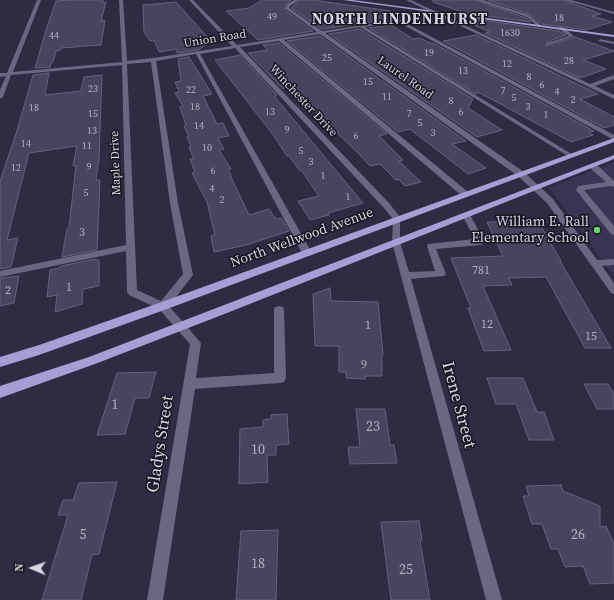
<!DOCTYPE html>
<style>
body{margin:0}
#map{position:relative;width:614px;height:600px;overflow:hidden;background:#302a43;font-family:"Source Serif 4",serif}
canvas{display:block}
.north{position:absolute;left:12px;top:548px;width:40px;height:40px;-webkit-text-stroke:3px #171520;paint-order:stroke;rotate:272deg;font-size:11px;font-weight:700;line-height:16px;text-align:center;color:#d7d4e4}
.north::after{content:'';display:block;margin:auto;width:14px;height:18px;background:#d7d4e4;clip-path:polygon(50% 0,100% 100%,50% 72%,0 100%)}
</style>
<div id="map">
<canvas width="614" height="600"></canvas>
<div class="north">N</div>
</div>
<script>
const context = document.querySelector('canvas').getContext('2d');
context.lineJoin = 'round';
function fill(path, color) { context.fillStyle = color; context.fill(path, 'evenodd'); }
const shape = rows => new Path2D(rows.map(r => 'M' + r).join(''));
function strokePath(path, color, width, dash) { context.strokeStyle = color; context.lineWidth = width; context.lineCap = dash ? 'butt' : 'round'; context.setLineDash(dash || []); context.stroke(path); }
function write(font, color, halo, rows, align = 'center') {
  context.font = font + ' "Source Serif 4",serif'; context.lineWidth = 3; context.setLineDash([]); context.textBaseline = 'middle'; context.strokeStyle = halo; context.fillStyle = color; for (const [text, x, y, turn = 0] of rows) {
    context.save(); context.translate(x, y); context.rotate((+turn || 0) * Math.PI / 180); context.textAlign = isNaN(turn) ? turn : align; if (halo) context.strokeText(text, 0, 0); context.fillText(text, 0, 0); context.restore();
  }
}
fill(shape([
 [614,162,614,273,612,273,549,188]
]), '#3a3353');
const building = shape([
 [71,0,103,0,103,3,106,2,101,21,105,20,101,45,61,48,61,50,56,51,53,62,51,63,50,67,35,68,47,27,56,1,71,0],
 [262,0,291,0,286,4,285,10,313,31,258,40,226,11,249,8,262,0],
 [300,0,313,0,391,11,382,19,384,20,322,29,291,8,300,0],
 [433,0,476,0,526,18,531,22,465,13,433,2,433,0],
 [488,0,564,0,601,14,592,16,612,22,586,30,542,24,529,14,488,0],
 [176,2,211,41,198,50,177,53,177,49,159,52,154,40,150,41,144,32,143,5,176,2],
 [474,19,559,31,566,35,547,42,546,46,575,37,614,51,583,60,606,69,580,78,485,33,490,32,465,21,474,19],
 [391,25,413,39,420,38,430,43,433,43,594,131,589,132,593,135,571,142,478,92,476,94,369,28,391,25],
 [360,29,473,99,468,108,502,130,477,137,329,34,360,29],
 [476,35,598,94,580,99,614,117,614,125,604,128,443,41,476,35],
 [320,36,466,141,452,144,486,168,468,174,410,129,398,132,287,41,320,36],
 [279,43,387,134,379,136,403,160,399,161,421,182,405,186,398,179,396,180,380,164,370,166,359,154,287,85,283,89,248,53,268,50,263,45,279,43],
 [240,55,277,95,275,97,363,203,328,213,329,215,310,220,298,201,319,196,301,170,299,170,289,156,287,156,274,136,215,60,240,55],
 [189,57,212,94,203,96,217,124,223,123,229,136,218,138,224,149,219,150,231,169,228,170,231,175,230,175,249,215,269,209,276,219,281,218,289,231,246,245,214,252,211,236,215,235,207,202,192,173,195,172,190,159,194,159,189,147,191,147,187,136,189,136,184,126,186,125,180,107,183,106,175,93,179,92,175,82,181,81,178,59,189,57],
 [49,73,45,95,81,91,84,77,102,75,99,158,96,180,100,180,97,250,62,257,67,229,69,228,76,165,73,166,77,146,29,153,7,240,18,238,11,267,0,269,0,181,16,134,33,75,49,73],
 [538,221,561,261,560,261,611,348,585,348,546,277,509,278,512,285,483,286,511,350,484,351,468,308,471,308,451,258,503,256,487,222,538,221],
 [96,259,96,260,99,260,99,286,83,289,82,304,55,312,57,295,47,297,50,270,60,268,61,266,96,259],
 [19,276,14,303,0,306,0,278,19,276],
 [330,288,331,301,378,302,383,354,382,354,382,376,365,376,365,379,346,378,346,372,339,372,339,346,315,346,313,294,330,288],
 [156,372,149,398,135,398,125,434,97,435,117,373,156,372],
 [487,378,523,378,537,412,544,412,554,440,529,440,516,404,496,404,487,378],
 [584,384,608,384,614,394,614,409,597,409,584,384],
 [356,409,385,409,390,445,394,445,397,463,350,464,348,447,360,447,356,409],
 [287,414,289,444,276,445,276,455,267,455,268,482,239,484,240,429,263,427,263,420,271,419,271,415,287,414],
 [117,482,99,554,92,555,81,600,42,600,68,515,58,515,63,500,73,500,79,483,117,482],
 [561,485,563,491,600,506,600,527,606,526,614,544,614,583,590,584,583,566,565,567,558,549,551,549,542,524,532,524,523,496,529,496,526,486,561,485],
 [419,521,422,540,420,540,430,600,391,600,381,522,419,521],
 [278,530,276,600,236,600,241,531,278,530]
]);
fill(building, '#49435e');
strokePath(building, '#66617d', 1);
fill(shape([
 [37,0,41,0,13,72,122,62,119,0,123,0,127,61,153,58,232,46,189,0,193,0,237,45,317,32,286,9,287,4,294,0,299,0,290,6,289,8,322,31,398,20,415,12,427,10,406,0,411,0,590,84,614,75,614,79,595,86,614,95,614,99,431,12,417,14,402,21,614,135,614,140,398,22,365,27,573,155,573,157,571,158,360,27,325,33,524,172,553,199,597,260,614,259,614,265,602,266,614,283,614,294,611,293,547,203,518,176,320,34,284,40,468,192,468,196,462,196,279,41,240,47,389,203,400,217,400,242,409,272,435,271,427,246,428,244,475,239,462,215,463,213,469,213,485,242,481,245,436,249,446,274,444,276,411,279,502,600,486,600,392,242,393,219,383,207,235,48,200,54,312,253,307,256,302,253,196,54,156,61,178,203,193,275,169,306,201,343,196,378,274,373,274,310,275,307,279,306,283,307,284,310,286,378,284,382,280,383,195,389,163,600,147,600,190,344,159,309,129,295,127,292,126,251,0,277,0,271,126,245,122,65,11,75,3,97,0,99,0,90,6,76,0,77,0,73,7,73,37,0],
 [151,62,170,203,183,274,161,301,137,290,127,64,151,62],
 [477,0,483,0,529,15,541,25,537,26,527,17,477,0],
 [565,0,571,0,614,12,614,14,565,0],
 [559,27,563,27,574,36,547,45,547,43,569,36,559,29,559,27],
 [600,39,614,42,614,44,598,41,600,39],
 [590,164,596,164,614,181,614,187,610,186,584,190,614,226,614,235,611,234,576,190,578,186,606,182,590,168,590,164]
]), '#6b6681');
fill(shape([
 [343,0,353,0,614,35,614,37,343,0],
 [614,138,614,142,167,309,39,355,0,367,0,357,39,345,159,303,614,138],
 [614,155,614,159,227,313,95,364,0,398,0,386,89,357,614,155]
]), '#a89dd4');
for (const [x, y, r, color] of [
 [597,230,4,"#66d466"]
]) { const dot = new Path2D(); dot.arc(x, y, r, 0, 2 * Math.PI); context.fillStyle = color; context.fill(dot); strokePath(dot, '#171520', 1.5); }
write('10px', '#b4b0c2', null, [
 ["49",272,17],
 ["18",559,18],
 ["1630",510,33],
 ["44",54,36],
 ["19",429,53],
 ["25",327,58],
 ["28",569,61],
 ["12",507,64],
 ["13",463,71],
 ["8",529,77],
 ["15",368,82],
 ["6",542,85],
 ["23",93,89],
 ["22",191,90],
 ["7",503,91],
 ["4",557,92],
 ["11",387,97],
 ["5",514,98],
 ["2",573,100],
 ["8",451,101],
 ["18",195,107],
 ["3",528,107],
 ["18",34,108],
 ["13",270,112],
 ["6",461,112],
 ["15",93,114],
 ["7",409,114],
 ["1",546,115],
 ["5",420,123],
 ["14",199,126],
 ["9",287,130],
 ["13",92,131],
 ["3",433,133],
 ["6",356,136],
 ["14",26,144],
 ["11",87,146],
 ["10",207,148],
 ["5",301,151],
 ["3",311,162],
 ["9",89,167],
 ["12",16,168],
 ["6",213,171],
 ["1",323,176],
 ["4",212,189],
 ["5",86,193],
 ["1",348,197],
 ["2",222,200]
]);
write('12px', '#d7d4e4', '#171520', [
 ["Union Road",215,39,-9],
 ["Laurel Road",405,78,35],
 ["Winchester Drive",303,101,47],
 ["Maple Drive",116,163,-92]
]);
write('12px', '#b4b0c2', null, [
 ["3",82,233],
 ["781",481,271],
 ["1",69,288],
 ["2",8,291],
 ["12",487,325],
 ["1",368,326],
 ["15",591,337],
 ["9",364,365]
]);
write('14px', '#d7d4e4', '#171520', [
 ["William E. Rall",589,222],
 ["Elementary School",589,238]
], 'right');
write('14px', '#d7d4e4', '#171520', [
 ["North Wellwood Avenue",302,238,-20]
]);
write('14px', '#b4b0c2', null, [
 ["1",115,405],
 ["23",373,427],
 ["10",258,450],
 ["5",83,535],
 ["26",578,535],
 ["18",258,564],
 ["25",406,570]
]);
context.letterSpacing = '1px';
write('bold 15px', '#d7d4e4', '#171520', [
 ["NORTH LINDENHURST",400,20]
]);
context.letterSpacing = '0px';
write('17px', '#d7d4e4', '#171520', [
 ["Irene Street",458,405,75],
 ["Gladys Street",161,444,-81]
]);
</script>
